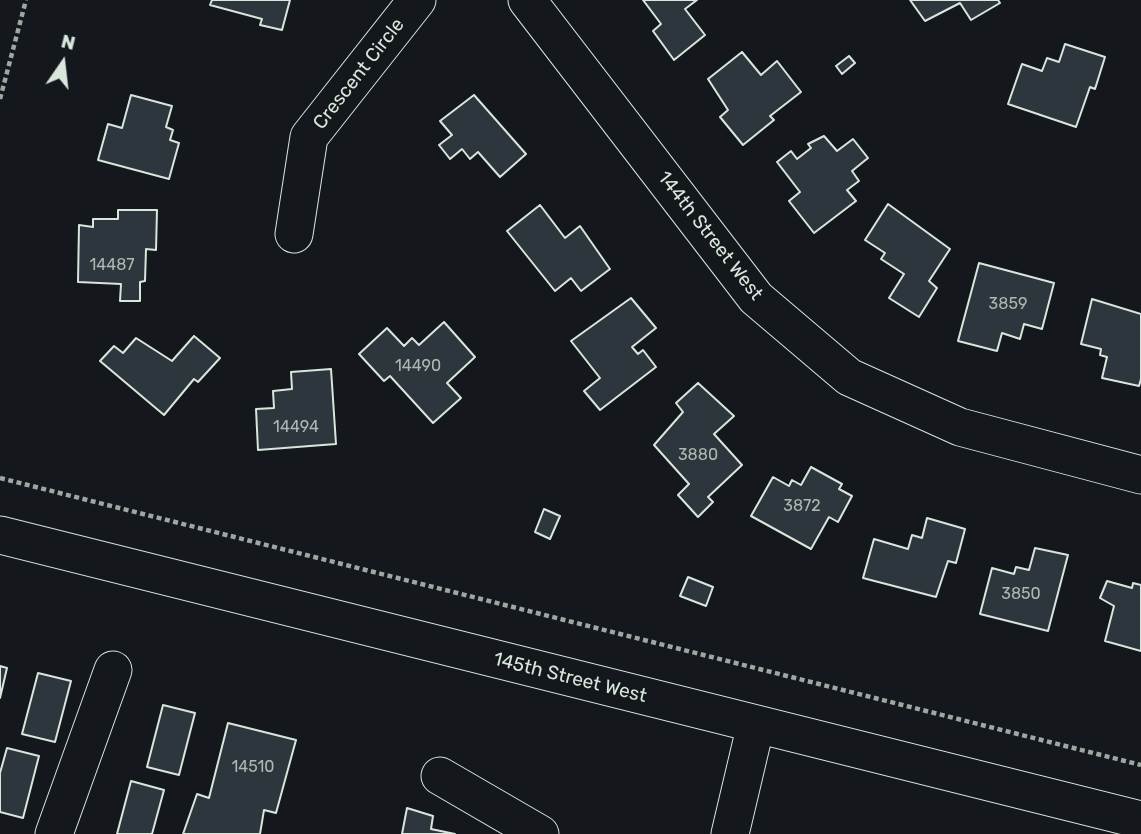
<!DOCTYPE html>
<style>
body{margin:0}
#map{position:relative;width:1141px;height:834px;overflow:hidden;background:#14181c;font-family:Rubik,sans-serif}
canvas{display:block}
.north{position:absolute;left:28px;top:28px;width:70px;height:70px;-webkit-text-stroke:5px #14181c;paint-order:stroke;rotate:14deg;font-size:19px;font-weight:700;line-height:28px;text-align:center;color:#d8e6dc}
.north::after{content:'';display:block;margin:auto;width:24px;height:32px;background:#d8e6dc;clip-path:polygon(50% 0,100% 100%,50% 72%,0 100%)}
</style>
<div id="map">
<canvas width="1141" height="834"></canvas>
<div class="north">N</div>
</div>
<script>
const context = document.querySelector('canvas').getContext('2d');
context.lineJoin = 'round';
function fill(path, color) { context.fillStyle = color; context.fill(path, 'evenodd'); }
const shape = rows => new Path2D(rows.map(r => 'M' + r).join(''));
function strokePath(path, color, width, dash) { context.strokeStyle = color; context.lineWidth = width; context.lineCap = dash ? 'butt' : 'round'; context.setLineDash(dash || []); context.stroke(path); }
function write(font, color, halo, rows, align = 'center') {
  context.font = font + ' Rubik,sans-serif'; context.lineWidth = 5; context.setLineDash([]); context.textBaseline = 'middle'; context.strokeStyle = halo; context.fillStyle = color; for (const [text, x, y, turn = 0] of rows) {
    context.save(); context.translate(x, y); context.rotate((+turn || 0) * Math.PI / 180); context.textAlign = isNaN(turn) ? turn : align; if (halo) context.strokeText(text, 0, 0); context.fillText(text, 0, 0); context.restore();
  }
}
const building = shape([
 [212,0,290,0,282,30,260,25,262,19,210,5,212,0],
 [643,0,697,0,685,9,705,35,674,60,653,31,661,24,643,0],
 [910,0,998,0,1000,3,971,20,960,3,925,21,910,0],
 [1065,44,1105,57,1095,89,1090,87,1076,127,1008,104,1022,64,1042,71,1047,58,1059,62,1065,44],
 [742,52,761,75,777,61,801,92,770,116,774,120,743,145,720,117,728,110,708,79,742,52],
 [849,56,855,63,842,74,836,66,849,56],
 [131,95,172,106,166,127,173,130,170,140,179,143,169,179,98,160,108,124,122,128,131,95],
 [474,95,526,154,500,177,478,152,470,159,462,149,450,159,439,145,452,135,440,121,474,95],
 [824,136,837,151,853,139,868,158,852,171,859,181,847,190,856,201,814,233,789,201,800,192,777,162,791,151,797,159,811,148,808,144,824,136],
 [888,204,950,249,929,281,937,288,919,317,889,298,904,274,881,259,885,253,865,240,888,204],
 [540,205,565,238,580,226,610,269,581,291,571,278,555,291,507,231,540,205],
 [118,210,157,210,156,250,146,249,145,281,140,282,140,301,120,301,121,284,78,282,79,225,93,227,93,219,118,219,118,210],
 [979,263,1054,283,1042,329,1024,324,1020,339,1002,333,997,351,958,341,979,263],
 [631,298,656,328,632,347,638,354,643,350,656,367,600,410,584,391,600,378,571,341,631,298],
 [1092,299,1141,314,1141,379,1139,386,1102,378,1107,357,1100,355,1101,349,1081,344,1092,299],
 [444,322,475,357,447,383,461,398,433,423,390,376,384,381,359,354,387,328,404,346,412,338,419,345,444,322],
 [194,336,220,358,198,382,194,379,164,415,100,361,114,346,123,353,136,338,172,361,194,336],
 [331,369,336,444,258,450,256,409,274,408,273,391,292,389,291,372,331,369],
 [698,383,734,416,714,434,742,465,708,497,713,502,698,517,678,495,689,484,654,445,683,412,676,403,698,383],
 [811,467,842,484,839,489,852,496,838,522,829,517,811,549,751,516,773,477,789,486,792,480,801,485,811,467],
 [544,509,560,516,550,539,535,532,544,509],
 [927,518,965,529,956,563,948,561,936,597,863,578,874,539,908,549,912,535,922,538,927,518],
 [1035,548,1068,555,1048,631,980,614,992,568,1014,574,1016,567,1029,570,1035,548],
 [688,577,713,587,706,606,680,596,688,577],
 [1107,581,1132,588,1133,583,1141,585,1141,651,1105,641,1114,606,1100,598,1107,581],
 [0,666,7,668,0,698,0,666],
 [38,673,71,681,55,742,22,734,38,673],
 [163,705,195,713,179,775,147,767,163,705],
 [228,723,296,740,276,813,264,810,260,834,183,834,197,794,209,798,228,723],
 [7,748,39,756,23,818,0,812,0,773,7,748],
 [131,781,164,790,152,834,117,834,131,781],
 [407,808,433,816,431,829,455,834,402,834,407,808]
]);
fill(building, '#2c363c');
strokePath(building, '#d8e6dc', 2);
const minor = shape([
 [527,0,756,298,849,377,960,427,1141,475],
 [294,234,309,137,417,0],
 [0,535,1141,820],
 [440,776,540,834],
 [54,834,113,670],
 [730,834,756,724]
]);
strokePath(minor, '#d8e6dc', 39);
strokePath(shape([
 [0,99,26,0],
 [0,478,1141,765]
]), '#9da8a2', 4.5, [5, 3.5]);
strokePath(minor, '#14181c', 37);
write('16px', '#adbab4', null, [
 ["14487",112,265],
 ["3859",1008,304],
 ["14490",418,366],
 ["14494",296,427],
 ["3880",698,455],
 ["3872",802,506],
 ["3850",1021,594],
 ["14510",253,767]
]);
write('19px', '#d8e6dc', '#14181c', [
 ["Crescent Circle",359,74,-52],
 ["144th Street West",710,236,52],
 ["145th Street West",570,678,14]
]);
</script>
